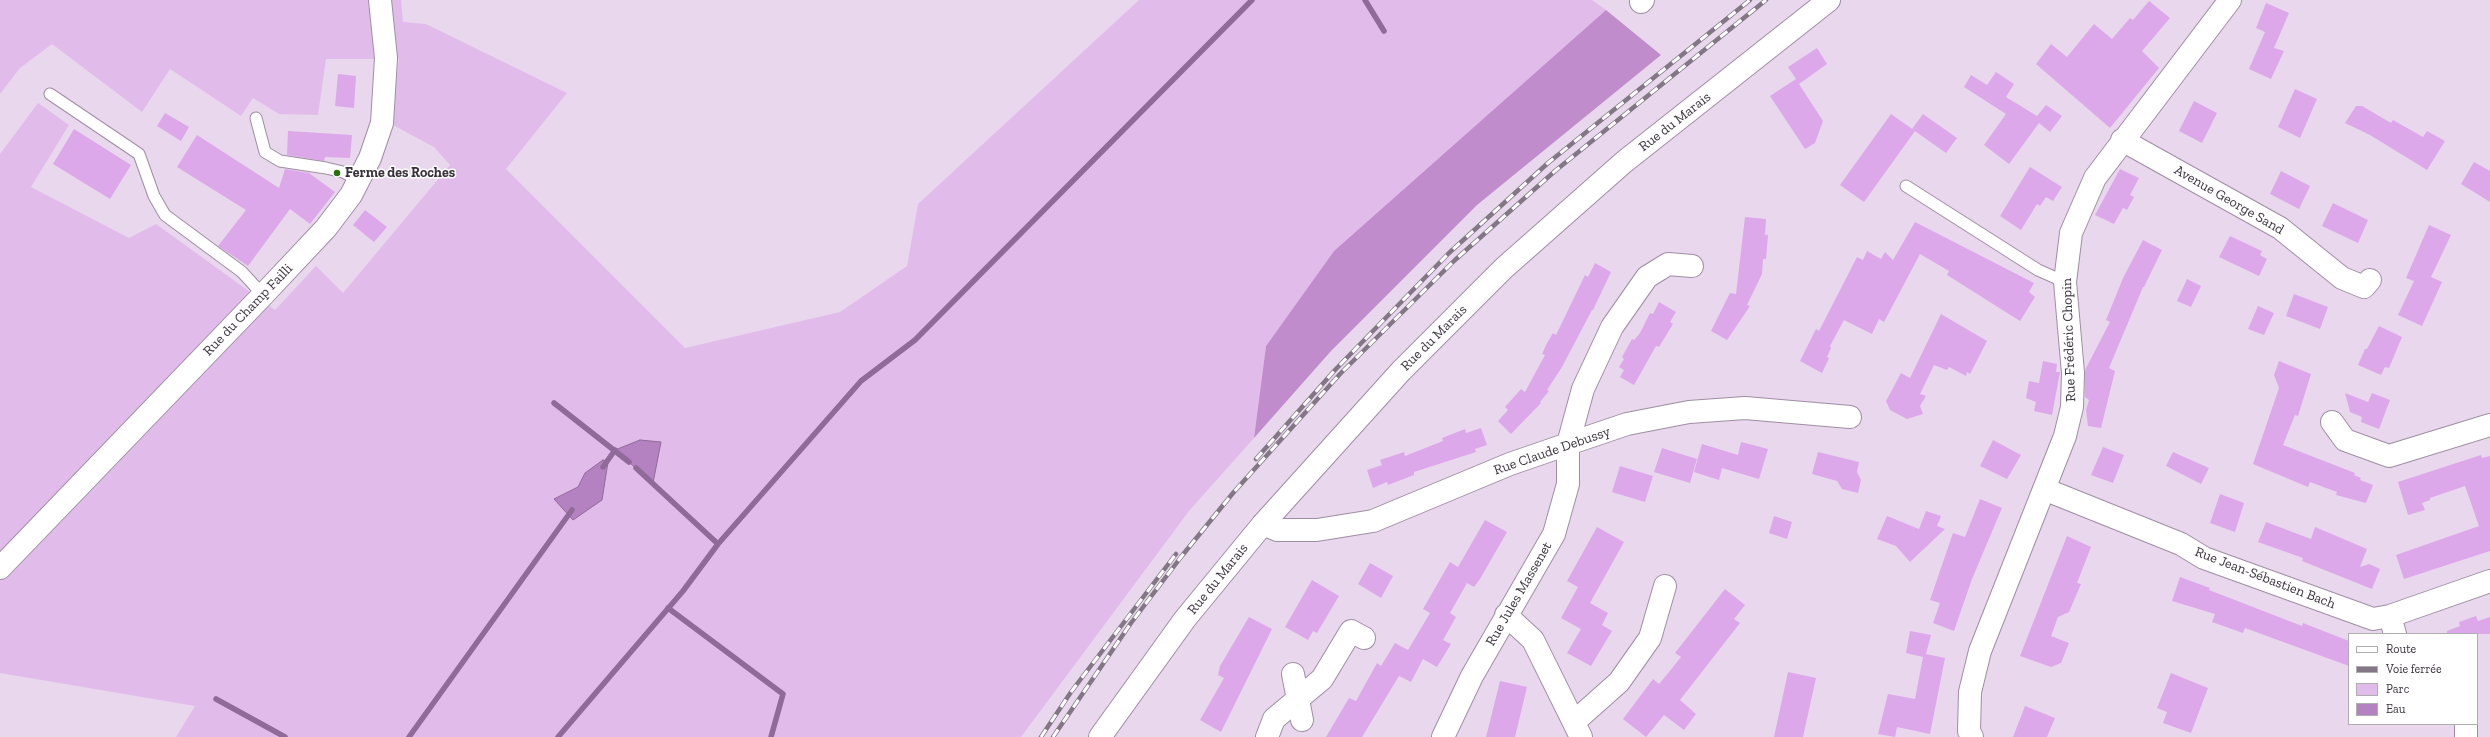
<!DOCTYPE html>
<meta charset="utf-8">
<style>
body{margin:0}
#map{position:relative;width:2490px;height:737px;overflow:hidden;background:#e9d7ee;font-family:"Zilla Slab",serif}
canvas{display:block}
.legend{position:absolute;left:2348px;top:633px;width:130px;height:92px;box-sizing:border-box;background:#fff;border:1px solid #b0adb1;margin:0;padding:5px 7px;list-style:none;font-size:12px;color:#3a333c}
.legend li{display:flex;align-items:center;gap:8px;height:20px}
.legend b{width:20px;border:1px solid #b0adb1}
</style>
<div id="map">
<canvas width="2490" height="737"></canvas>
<ul class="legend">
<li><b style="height:5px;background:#fff"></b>Route</li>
<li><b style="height:5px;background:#837786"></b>Voie ferrée</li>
<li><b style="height:11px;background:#e1bcea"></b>Parc</li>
<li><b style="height:11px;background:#b582c1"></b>Eau</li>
</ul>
</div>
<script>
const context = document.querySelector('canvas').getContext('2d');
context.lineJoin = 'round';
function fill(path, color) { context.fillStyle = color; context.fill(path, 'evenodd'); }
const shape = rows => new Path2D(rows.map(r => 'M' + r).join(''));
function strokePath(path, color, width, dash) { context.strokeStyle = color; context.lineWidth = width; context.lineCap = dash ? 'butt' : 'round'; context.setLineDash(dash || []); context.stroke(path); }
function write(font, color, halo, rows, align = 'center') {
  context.font = font + ' "Zilla Slab",serif'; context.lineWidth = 3; context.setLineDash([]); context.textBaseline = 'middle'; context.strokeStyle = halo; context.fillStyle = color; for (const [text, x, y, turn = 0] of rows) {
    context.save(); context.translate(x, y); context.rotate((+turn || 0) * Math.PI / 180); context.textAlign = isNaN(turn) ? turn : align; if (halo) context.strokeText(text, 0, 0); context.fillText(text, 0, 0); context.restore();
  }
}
fill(shape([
 [0,0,401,0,403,22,426,24,567,93,506,169,685,348,840,312,907,266,918,204,1139,0,1592,0,1606,10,1334,251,1266,346,1254,438,1189,511,1021,737,176,737,195,706,0,673,0,154,38,103,69,125,31,187,129,238,156,224,275,310,316,266,343,293,450,165,434,147,391,124,399,59,326,59,318,115,279,114,253,98,241,116,170,69,142,112,52,44,20,68,0,94]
]), '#e1bcea');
fill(shape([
 [1606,10,1661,55,1477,205,1331,351,1254,438,1266,346,1334,251]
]), '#c08ccc');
const water = shape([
 [640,440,661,442,653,483,615,450,640,440],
 [603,460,608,462,602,500,573,520,554,499,578,487,585,473,603,460]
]);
fill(water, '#b582c1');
strokePath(water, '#906a99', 1);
strokePath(shape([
 [1365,0,1384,31],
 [554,403,629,462],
 [603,467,615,450],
 [636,468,718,544],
 [668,608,783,694,771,737],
 [216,699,285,737],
 [409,737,572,510],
 [558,737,683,591,718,544,861,381,915,340,1252,0]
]), '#906a99', 5.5);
fill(shape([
 [2149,1,2170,18,2142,51,2159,68,2110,128,2036,64,2051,44,2067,57,2094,24,2112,39,2130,18,2133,20],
 [2266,3,2289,13,2274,48,2284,51,2271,79,2249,69,2265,32,2256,28],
 [1817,48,1827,64,1799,84,1823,121,1815,143,1805,149,1770,96,1796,79,1788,67],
 [1996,72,2014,84,2006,97,2037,116,2046,105,2062,116,2050,132,2039,123,2009,164,1984,145,2006,114,1964,87,1971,75,1987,85],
 [338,74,356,76,354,108,335,106],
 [2295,89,2317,99,2300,138,2278,127],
 [2194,101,2217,113,2202,143,2179,131],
 [2356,106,2362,106,2391,123,2393,120,2423,137,2427,131,2445,141,2427,170,2370,135,2345,123],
 [165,113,189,127,181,141,157,126],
 [1891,114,1915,131,1864,202,1840,185],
 [1923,114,1957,138,1946,153,1912,129],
 [74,129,131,165,110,199,53,164],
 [288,131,352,135,350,158,325,157,324,161,287,155],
 [197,135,279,188,285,169,309,173,335,192,310,224,290,209,248,266,218,246,246,210,177,167],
 [2474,162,2490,171,2490,202,2461,184],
 [2030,167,2062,187,2053,201,2046,197,2040,206,2037,204,2021,230,2000,216],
 [2120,169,2139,178,2130,195,2134,197,2127,210,2123,208,2114,224,2095,215],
 [2281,171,2310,186,2299,209,2270,194],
 [2333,203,2368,220,2358,243,2322,226],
 [365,210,387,227,374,242,353,225],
 [1745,217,1766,219,1765,235,1768,235,1766,259,1763,259,1762,274,1747,305,1750,306,1727,340,1711,331,1730,293,1736,294],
 [1915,222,2034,283,2029,292,2035,297,2020,321,1947,275,1949,271,1920,254,1884,322,1879,319,1872,334,1844,320,1830,346,1831,348,1827,357,1829,358,1822,373,1800,361,1816,329,1819,331,1857,257,1863,260,1867,251,1881,259,1885,252,1893,260],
 [2429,225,2451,235,2431,277,2442,282,2422,326,2398,315,2414,281,2406,278],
 [2230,236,2262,251,2260,255,2267,259,2259,276,2219,257],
 [2143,240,2162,250,2144,287,2143,287,2109,368,2115,371,2101,428,2088,426,2086,410,2089,400,2085,397,2085,370,2110,322,2106,320,2123,278],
 [1595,263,1611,272,1593,310,1592,310,1562,367,1547,390,1549,391,1540,402,1541,403,1511,434,1498,421,1508,410,1505,407,1521,389,1525,392,1545,355,1542,354,1547,343,1553,333,1556,335,1585,275,1588,277],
 [2187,279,2201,286,2191,307,2177,301],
 [2294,294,2328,307,2320,329,2286,316],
 [1659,302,1676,312,1670,322,1673,324,1659,347,1656,346,1634,385,1620,377,1624,370,1619,367,1624,359,1622,357,1632,339,1634,340,1640,333,1650,313,1653,314],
 [2258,306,2274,313,2264,335,2248,329],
 [1941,314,1987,341,1970,374,1967,372,1966,376,1949,367,1947,370,1934,365,1920,394,1926,396,1920,406,1923,414,1907,419,1890,410,1886,401,1901,373,1910,378],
 [2379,326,2402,337,2389,368,2385,367,2381,375,2358,365,2365,349,2367,349],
 [2043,361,2057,364,2056,372,2060,372,2052,415,2034,411,2036,402,2026,398,2029,381,2039,383],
 [2279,361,2311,374,2298,416,2295,415,2283,445,2355,473,2354,475,2361,478,2360,480,2373,485,2366,503,2336,495,2337,492,2310,482,2308,487,2253,464,2279,388,2274,375],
 [2345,393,2368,402,2372,393,2390,400,2379,429,2361,422,2362,417,2350,412],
 [1481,428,1487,445,1475,449,1476,452,1414,472,1414,475,1388,485,1387,482,1373,488,1367,470,1382,465,1380,460,1404,452,1405,456,1443,441,1442,438,1465,429,1466,433],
 [1993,440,2021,455,2007,479,1980,466],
 [1741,442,1768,449,1759,479,1722,468,1719,480,1694,472,1702,444,1738,455],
 [2103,447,2124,455,2113,483,2091,475],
 [1662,448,1697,459,1690,483,1654,472],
 [1818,452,1859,462,1857,472,1861,480,1858,493,1842,489,1837,481,1812,474],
 [2173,452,2209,468,2201,484,2166,466],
 [2481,455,2482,458,2490,456,2490,551,2404,579,2396,555,2479,526,2465,486,2430,498,2430,500,2422,503,2425,510,2408,515,2398,482],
 [1620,466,1653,476,1645,502,1612,492],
 [2220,494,2244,503,2235,532,2210,523],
 [1980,499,2002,508,1972,579,1954,631,1933,623,1940,603,1930,600,1953,533,1965,537],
 [1926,511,1941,516,1937,526,1945,529,1910,562,1896,546,1877,539,1887,516,1919,529],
 [1774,516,1792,522,1787,539,1769,533],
 [1485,520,1507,532,1480,579,1474,587,1467,583,1450,613,1456,617,1443,640,1451,644,1437,667,1423,659,1411,682,1399,676,1362,737,1326,737,1349,698,1356,701,1377,663,1381,666,1395,643,1408,650,1430,613,1423,609,1450,562,1458,567],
 [2266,522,2311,539,2315,527,2367,549,2360,567,2369,564,2380,569,2372,589,2302,561,2303,558,2258,542],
 [1597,527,1624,542,1590,603,1608,613,1602,625,1612,631,1591,666,1567,653,1581,629,1561,618,1578,587,1567,581],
 [2067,536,2091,547,2077,583,2081,584,2069,612,2058,617,2051,636,2069,643,2061,663,2051,667,2020,656],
 [1370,563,1393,576,1381,598,1358,584],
 [2180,577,2210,588,2209,590,2302,626,2303,623,2349,641,2349,666,2245,628,2243,633,2212,622,2215,614,2172,601],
 [1312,580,1339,596,1317,633,1313,631,1308,640,1285,627],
 [1725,589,1745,605,1734,619,1740,623,1680,700,1696,714,1684,730,1664,715,1646,737,1623,719,1653,679,1659,684,1669,672,1681,657,1675,653],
 [2476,616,2478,621,2490,617,2490,634,2447,634,2447,631,2460,626,2459,622],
 [1249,617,1272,629,1221,732,1200,720,1224,678,1218,675,1220,666],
 [1910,631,1931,635,1926,654,1945,658,1930,734,1897,727,1895,737,1878,734,1888,694,1915,699,1923,657,1906,653],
 [1788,672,1816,678,1803,737,1774,737],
 [2171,673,2208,688,2191,733,2163,723,2167,712,2157,708],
 [1500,681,1527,687,1515,737,1486,737],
 [2025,706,2055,718,2047,737,2013,737]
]), '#dda8ea');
const service = shape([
 [50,94,139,154,154,196,165,215,242,272,263,295],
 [256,118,265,152,280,161,326,168,343,172,358,180],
 [1906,186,2038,270,2065,282]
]);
const minor = shape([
 [1641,2,1643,0],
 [2122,140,2280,228,2342,278,2364,287,2370,280],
 [2332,422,2345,440,2389,456,2490,425],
 [2044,489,2181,544,2204,558,2373,619,2390,616,2490,581],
 [1263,524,1277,530,1317,530,1373,521,1510,464,1568,444,1627,424,1689,412,1745,408,1850,417],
 [0,568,263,295,326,228,351,195,370,158,382,123,386,58,380,0],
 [1506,615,1533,640,1581,737],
 [2390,616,2395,634],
 [1293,674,1302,720],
 [1574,722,1619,682,1650,638,1665,586],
 [2466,724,2466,737],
 [1100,737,1185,619,1263,524,1401,371,1504,268,1624,162,1829,0],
 [1267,737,1274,719,1322,679,1351,631,1364,638],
 [1443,737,1472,676,1554,534,1568,484,1568,444,1583,389,1612,327,1647,277,1668,264,1692,266],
 [1972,737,1969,731,1970,692,1980,651,2065,436,2072,407,2073,373,2065,282,2071,233,2095,178,2230,0]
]);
strokePath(service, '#9f8ea3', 13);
strokePath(minor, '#9f8ea3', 24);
strokePath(service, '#fff', 11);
strokePath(minor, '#fff', 22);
const rail = shape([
 [1256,459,1335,370,1449,253,1548,163,1750,0],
 [1041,737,1071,692,1176,554],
 [1053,737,1131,623,1181,557,1233,493,1340,374,1455,260,1555,171,1766,0]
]);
strokePath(rail, '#837786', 4.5);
strokePath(rail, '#fff', 3, [9]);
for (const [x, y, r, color] of [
 [337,173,4,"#287112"]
]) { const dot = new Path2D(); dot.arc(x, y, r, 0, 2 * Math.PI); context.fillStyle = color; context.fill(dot); strokePath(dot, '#fff', 1.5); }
write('14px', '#3a333c', '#fff', [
 ["Rue du Marais",1675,122,-38],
 ["Avenue George Sand",2229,200,30],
 ["Rue du Champ Failli",248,310,-46],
 ["Rue du Marais",1434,338,-45],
 ["Rue Frédéric Chopin",2069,340,-92],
 ["Rue Claude Debussy",1552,451,-19],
 ["Rue Jean-Sébastien Bach",2265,578,21],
 ["Rue du Marais",1218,579,-51],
 ["Rue Jules Massenet",1519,594,-60]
]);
write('bold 14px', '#3a333c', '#fff', [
 ["Ferme des Roches",345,173]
], 'left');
</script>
